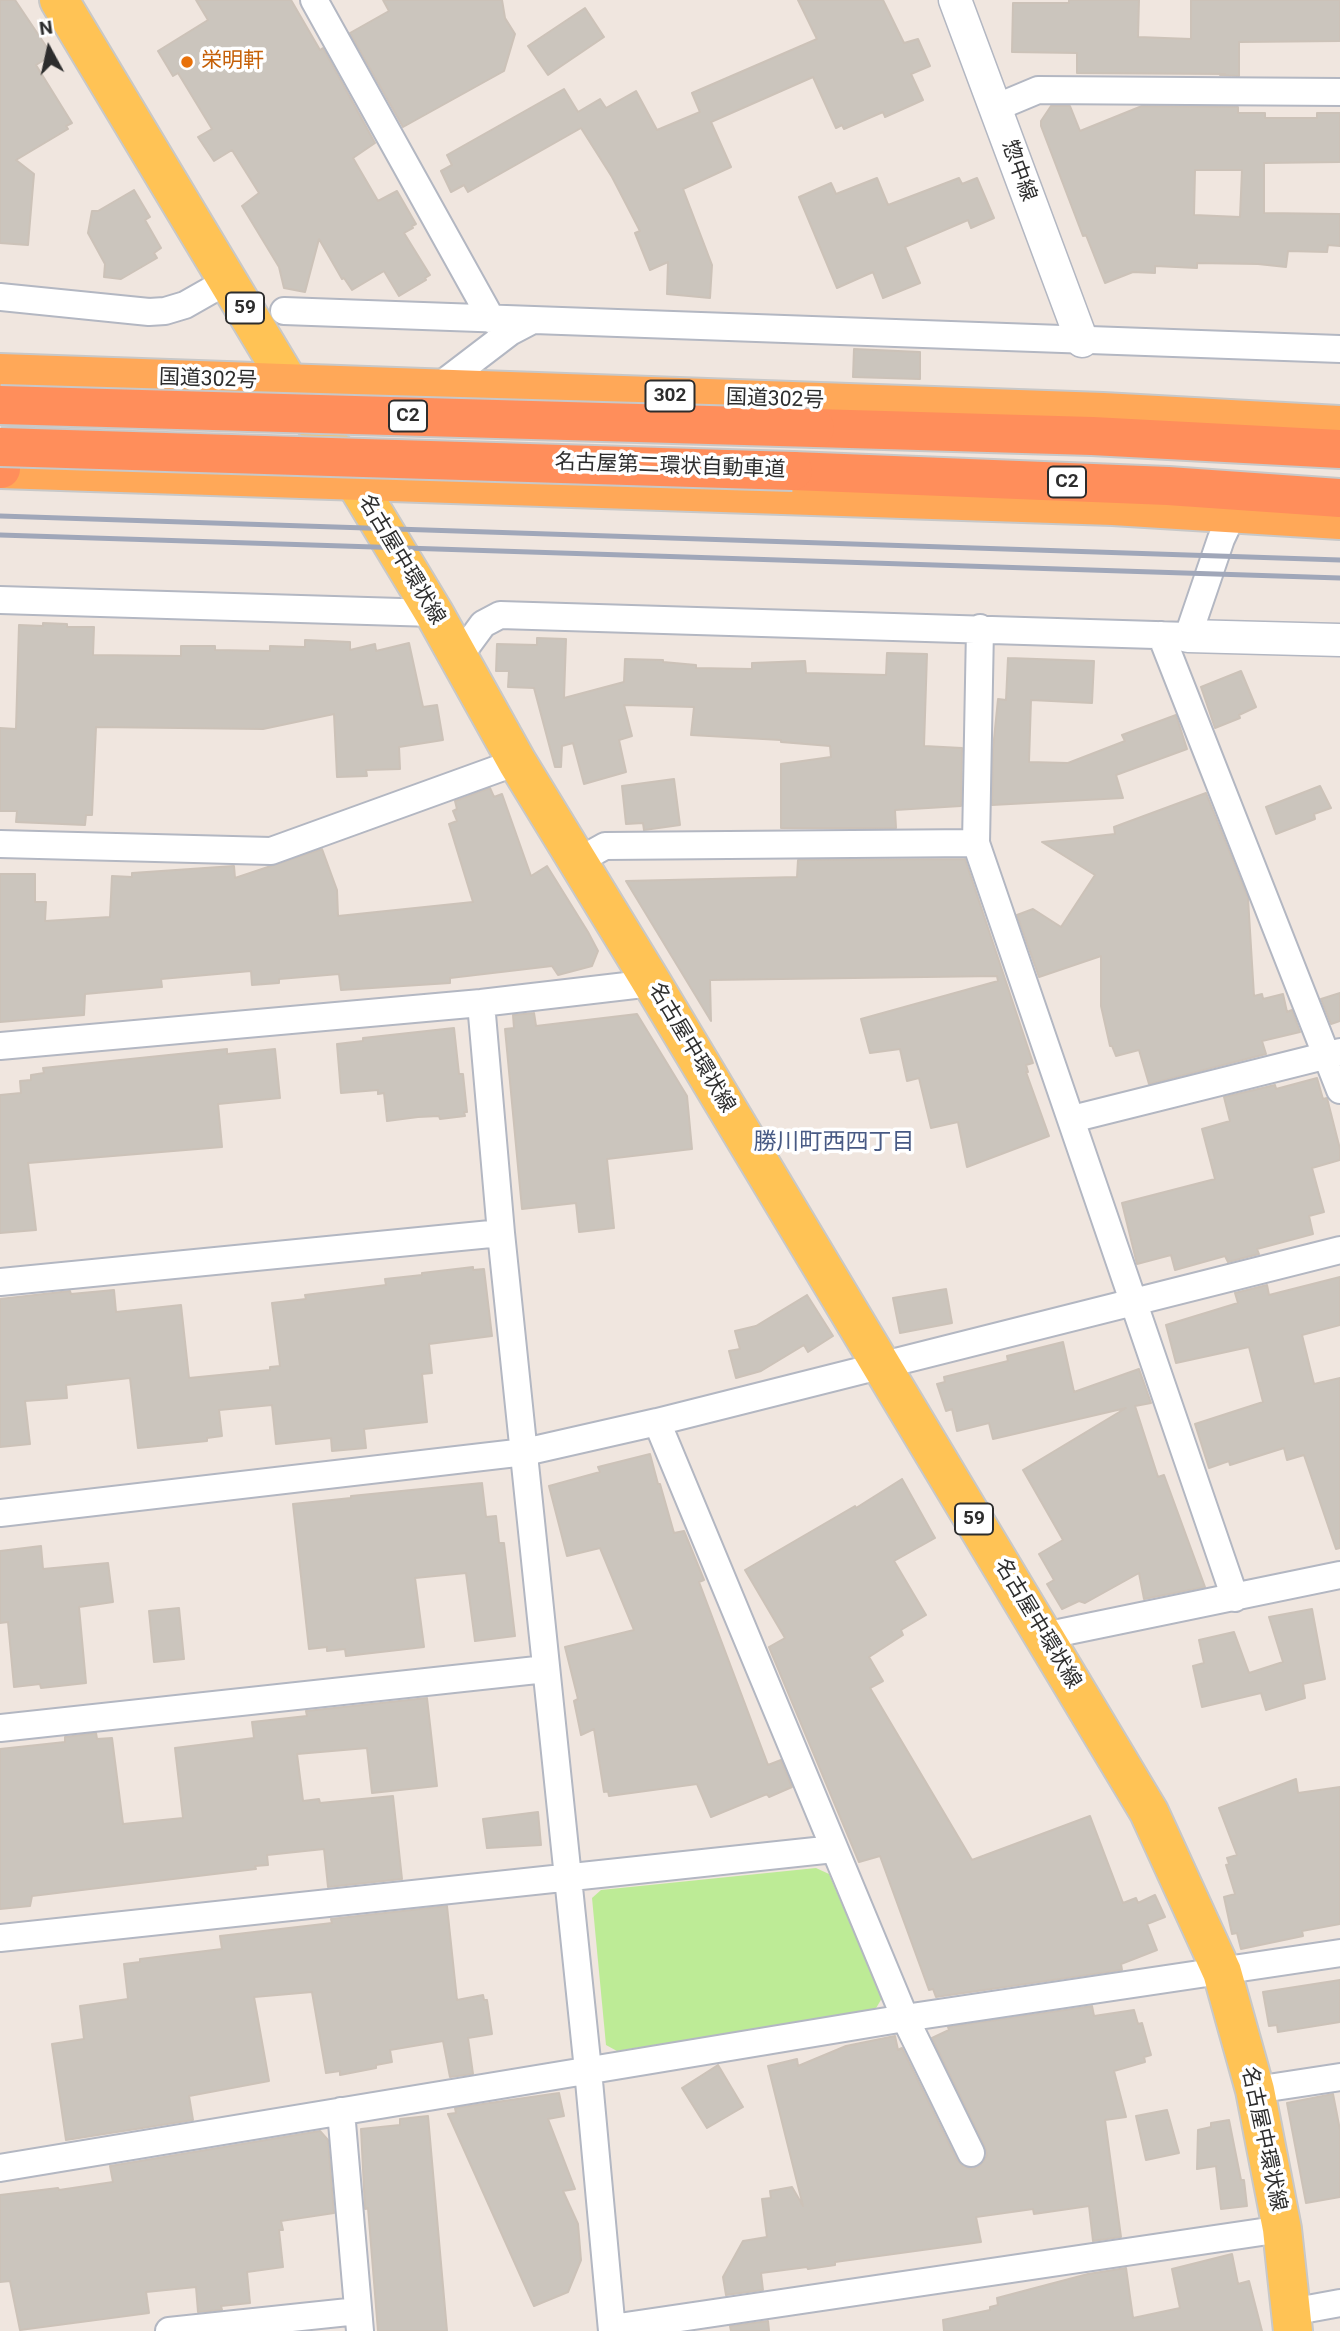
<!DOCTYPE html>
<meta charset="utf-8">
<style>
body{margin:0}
#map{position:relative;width:1340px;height:2331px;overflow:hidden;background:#f0e6df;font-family:Roboto,sans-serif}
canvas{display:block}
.north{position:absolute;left:14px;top:14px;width:70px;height:70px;-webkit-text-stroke:5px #fff;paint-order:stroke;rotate:352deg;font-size:19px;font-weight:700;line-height:28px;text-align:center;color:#2d2d2d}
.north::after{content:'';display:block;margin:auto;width:24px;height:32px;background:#2d2d2d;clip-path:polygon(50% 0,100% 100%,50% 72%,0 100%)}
</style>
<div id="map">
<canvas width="1340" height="2331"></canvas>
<div class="north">N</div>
</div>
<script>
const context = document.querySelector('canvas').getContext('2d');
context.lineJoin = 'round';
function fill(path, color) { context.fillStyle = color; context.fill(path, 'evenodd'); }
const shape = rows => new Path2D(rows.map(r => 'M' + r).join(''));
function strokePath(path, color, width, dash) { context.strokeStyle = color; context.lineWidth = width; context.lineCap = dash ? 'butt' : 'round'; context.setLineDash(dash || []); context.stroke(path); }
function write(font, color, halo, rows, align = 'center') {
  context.font = font + ' Roboto,"Noto Sans JP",sans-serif'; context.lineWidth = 7; context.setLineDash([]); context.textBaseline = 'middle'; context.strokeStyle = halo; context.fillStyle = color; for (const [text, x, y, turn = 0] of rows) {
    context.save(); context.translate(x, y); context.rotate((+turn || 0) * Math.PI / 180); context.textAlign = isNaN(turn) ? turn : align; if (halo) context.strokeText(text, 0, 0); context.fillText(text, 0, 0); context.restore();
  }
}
fill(shape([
 [816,1868,829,1874,882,1998,875,2010,617,2051,606,2045,592,1898,601,1890]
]), '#bdeb96');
const building = shape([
 [0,0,15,0,52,55,36,65,72,123,66,126,68,129,16,160,34,174,28,245,0,243,0,0],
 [196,0,291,0,320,50,323,48,375,143,353,158,378,201,397,191,416,224,412,226,413,228,404,233,430,275,425,278,426,280,399,296,384,271,352,290,344,278,342,279,319,239,305,292,284,288,279,267,242,206,259,193,232,150,214,161,198,137,212,129,178,73,173,76,158,51,208,20,196,0],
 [383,0,502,0,505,18,515,34,504,71,403,127,350,33,389,11,383,0],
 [798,0,883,0,904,43,918,39,930,66,911,74,923,100,885,117,883,112,844,129,842,125,836,128,813,77,711,122,731,167,683,189,712,265,710,298,667,294,668,262,650,270,635,233,640,231,612,177,581,128,468,192,464,185,451,192,441,171,452,165,447,155,564,89,578,112,600,99,606,108,636,91,657,130,700,112,692,93,817,39,798,0],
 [1069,0,1139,0,1138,37,1191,39,1191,0,1340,0,1340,41,1239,42,1239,76,1220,75,1225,74,1077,73,1077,53,1012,52,1013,3,1069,3,1069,0],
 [585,8,604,37,548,75,528,46,585,8],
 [1051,106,1070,106,1080,131,1142,106,1238,107,1238,113,1265,113,1265,118,1317,118,1317,113,1340,113,1340,162,1264,163,1264,213,1340,214,1340,246,1328,245,1327,252,1288,251,1286,267,1258,264,1197,263,1197,268,1155,266,1155,273,1133,272,1105,283,1086,235,1083,236,1041,126,1041,121,1051,106],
 [1195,170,1242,170,1240,217,1194,215,1195,170],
 [877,178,888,205,959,178,962,184,977,178,994,218,971,228,968,220,905,247,920,283,883,298,873,272,837,288,799,197,831,183,836,194,877,178],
 [134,190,150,217,145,220,161,248,154,253,157,258,121,279,104,277,105,264,88,233,92,211,98,211,134,190],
 [854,349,920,352,920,379,853,377,854,349],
 [43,623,67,624,67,627,94,627,93,655,181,656,181,646,215,646,215,650,270,651,270,646,305,647,305,640,350,642,350,650,375,644,376,651,409,643,423,707,437,705,443,740,399,747,400,769,366,770,367,776,337,777,334,714,263,729,96,727,92,815,86,815,85,825,16,822,17,811,0,811,0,728,16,729,19,625,43,626,43,623],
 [537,638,566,639,564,698,624,682,625,659,663,660,663,662,696,665,696,668,752,669,752,663,805,661,806,673,886,675,887,653,927,654,924,746,962,748,961,806,895,810,896,828,781,828,781,764,831,757,830,746,781,742,781,740,691,735,694,707,624,705,632,736,619,740,626,772,584,784,573,743,562,746,561,767,555,767,534,688,508,687,509,671,496,671,497,644,537,645,537,638],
 [1008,658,1094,661,1092,703,1031,700,1029,762,1068,763,1125,741,1122,735,1176,715,1187,749,1116,775,1123,798,992,805,993,749,998,699,1006,700,1008,658],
 [1241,671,1256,707,1239,715,1240,718,1215,728,1201,687,1241,671],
 [674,779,680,825,644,830,643,823,626,824,622,786,674,779],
 [1320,786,1331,808,1314,814,1315,819,1276,834,1266,807,1320,786],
 [490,788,494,797,502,794,531,876,547,866,588,932,598,951,592,966,558,975,552,966,450,978,450,983,341,990,339,974,279,979,279,983,252,985,251,971,161,979,162,987,85,994,84,1015,0,1022,0,874,35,874,35,902,46,902,45,921,110,917,112,876,132,877,132,873,234,866,235,878,322,849,337,890,338,916,473,902,449,824,457,821,453,811,457,809,455,801,490,788],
 [1206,793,1248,898,1254,996,1262,994,1263,999,1283,994,1287,1012,1292,1010,1300,1032,1262,1041,1266,1054,1149,1084,1139,1050,1116,1056,1112,1046,1110,1046,1101,1006,1101,956,1039,977,1017,915,1033,909,1061,927,1095,875,1042,842,1115,834,1114,827,1206,793],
 [965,859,1033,1063,1026,1065,1028,1072,1026,1072,1049,1136,967,1167,958,1122,931,1128,919,1078,907,1081,900,1049,870,1053,861,1019,998,981,997,976,710,980,711,1021,626,881,797,877,798,860,965,859],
 [1340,993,1340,1021,1331,1024,1321,999,1340,993],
 [534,1013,536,1026,637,1014,687,1096,692,1149,607,1159,614,1228,579,1232,576,1203,522,1209,505,1029,514,1028,513,1015,534,1013],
 [454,1028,459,1074,463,1074,467,1112,464,1112,465,1116,440,1119,439,1116,418,1117,387,1121,384,1093,378,1094,378,1090,341,1093,337,1044,363,1041,363,1038,454,1028],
 [227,1049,227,1054,275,1049,280,1098,218,1104,222,1147,28,1163,36,1230,0,1233,0,1095,21,1093,20,1081,31,1080,31,1075,44,1073,43,1068,227,1049],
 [1317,1078,1323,1099,1327,1098,1340,1149,1340,1160,1312,1168,1324,1212,1309,1216,1313,1234,1257,1249,1259,1254,1228,1262,1225,1256,1175,1270,1171,1255,1137,1264,1122,1203,1215,1179,1202,1129,1230,1121,1224,1097,1275,1085,1276,1089,1317,1078],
 [473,1267,473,1270,484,1269,492,1336,429,1344,432,1373,422,1374,427,1422,364,1429,366,1448,332,1451,331,1438,276,1444,272,1405,219,1410,222,1436,207,1438,207,1441,138,1448,130,1378,66,1385,67,1398,25,1401,30,1444,0,1447,0,1299,70,1291,71,1294,114,1290,116,1312,181,1305,189,1378,270,1370,270,1367,280,1366,272,1303,306,1299,305,1295,386,1285,385,1279,422,1275,422,1273,473,1267],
 [1340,1277,1340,1325,1302,1335,1314,1384,1340,1378,1340,1548,1336,1549,1304,1455,1287,1460,1284,1448,1230,1465,1229,1461,1209,1468,1195,1424,1263,1402,1249,1347,1176,1363,1166,1325,1238,1303,1235,1293,1267,1285,1269,1295,1340,1277],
 [946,1289,952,1323,900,1333,893,1298,946,1289],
 [807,1295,833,1336,808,1352,804,1345,761,1371,736,1378,729,1351,740,1349,735,1331,756,1326,807,1295],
 [1063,1342,1074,1392,1139,1369,1151,1403,1135,1406,1158,1477,1164,1475,1205,1587,1144,1599,1139,1573,1085,1603,1079,1601,1062,1609,1047,1584,1054,1580,1039,1554,1063,1540,1023,1470,1126,1408,993,1439,989,1423,957,1431,952,1409,946,1411,937,1384,945,1382,944,1377,1008,1361,1007,1356,1063,1342],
 [650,1454,658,1484,660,1484,674,1533,684,1531,704,1580,699,1582,768,1765,781,1760,792,1787,769,1797,767,1794,711,1817,697,1784,609,1796,608,1791,604,1792,594,1729,581,1735,574,1701,578,1699,565,1647,634,1630,600,1548,567,1556,549,1486,600,1472,598,1467,650,1454],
 [902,1479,935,1538,894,1561,926,1615,901,1630,903,1635,869,1657,883,1681,870,1688,972,1860,1090,1816,1123,1903,1136,1898,1138,1903,1155,1895,1165,1917,1147,1924,1157,1950,1121,1964,1122,1970,936,1997,933,1989,929,1990,880,1856,859,1862,769,1647,785,1638,745,1570,855,1506,856,1508,902,1479],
 [482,1483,486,1517,496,1516,499,1543,504,1543,515,1636,475,1641,466,1573,415,1578,424,1647,346,1656,345,1649,327,1651,327,1647,309,1649,293,1504,351,1498,351,1496,482,1483],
 [41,1546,43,1569,108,1563,113,1602,79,1607,86,1683,41,1688,40,1684,14,1687,8,1622,0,1623,0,1551,41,1546],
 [179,1608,184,1659,154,1662,149,1611,179,1608],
 [1312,1609,1325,1679,1303,1684,1305,1698,1266,1710,1261,1693,1202,1707,1193,1666,1204,1663,1199,1640,1234,1632,1249,1673,1283,1662,1269,1617,1312,1609],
 [427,1698,437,1786,372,1793,367,1748,297,1754,303,1801,319,1799,320,1803,393,1796,402,1879,328,1887,324,1849,267,1855,268,1865,255,1866,256,1869,32,1896,30,1906,0,1909,0,1749,65,1742,65,1737,96,1733,97,1739,112,1738,123,1824,183,1818,175,1748,254,1738,252,1722,307,1716,306,1711,427,1698],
 [1296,1779,1298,1793,1340,1787,1340,1924,1302,1931,1303,1936,1241,1949,1237,1933,1232,1934,1224,1897,1235,1894,1226,1865,1229,1864,1227,1858,1237,1855,1219,1808,1296,1779],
 [538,1812,541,1845,487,1848,483,1819,538,1812],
 [447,1906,457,2000,483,1995,484,2000,487,2000,492,2034,468,2038,473,2074,450,2077,443,2041,390,2050,392,2062,376,2065,376,2068,340,2075,340,2071,326,2073,312,1992,254,1997,269,2081,189,2096,193,2120,66,2140,52,2044,84,2039,80,2006,128,1999,124,1964,140,1962,140,1959,222,1949,220,1936,332,1923,331,1919,447,1906],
 [1340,1980,1340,2022,1278,2032,1277,2025,1269,2026,1263,1992,1340,1980],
 [1092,2006,1094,2016,1134,2010,1138,2024,1142,2023,1151,2055,1144,2057,1145,2062,1114,2071,1126,2117,1105,2120,1121,2237,1093,2241,1089,2206,1034,2214,1033,2209,976,2217,981,2242,835,2262,835,2265,808,2269,807,2267,761,2273,763,2290,726,2295,723,2277,743,2241,767,2237,762,2199,771,2198,770,2191,792,2187,803,2206,768,2066,797,2059,798,2066,846,2046,895,2036,898,2050,902,2048,957,2160,963,2166,971,2169,978,2167,984,2161,987,2155,985,2147,932,2038,949,2030,948,2027,1092,2006],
 [718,2065,743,2107,707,2128,682,2088,718,2065],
 [559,2093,564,2116,548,2119,575,2189,563,2191,578,2224,581,2260,568,2292,534,2306,448,2114,456,2113,455,2108,559,2093],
 [1333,2094,1340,2130,1340,2197,1306,2203,1287,2103,1333,2094],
 [1167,2110,1179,2153,1146,2160,1136,2116,1167,2110],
 [428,2116,447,2331,378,2331,368,2208,365,2209,361,2129,400,2125,400,2119,428,2116],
 [1229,2120,1241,2180,1244,2180,1247,2206,1221,2209,1216,2166,1197,2169,1198,2130,1211,2127,1211,2123,1229,2120],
 [320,2131,328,2140,334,2213,281,2221,283,2230,279,2230,283,2267,247,2272,250,2303,221,2306,222,2310,198,2312,196,2287,146,2292,149,2313,20,2330,10,2281,0,2282,0,2195,58,2188,59,2190,113,2182,110,2166,320,2131],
 [1232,2254,1238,2284,1249,2281,1262,2331,944,2331,943,2320,990,2310,990,2307,998,2305,997,2298,1088,2274,1126,2268,1133,2318,1180,2308,1172,2269,1232,2254],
 [768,2321,769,2331,731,2331,730,2326,768,2321]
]);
fill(building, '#cbc5bd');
strokePath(building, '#ccc2b8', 2);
const minor = shape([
 [314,0,492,320],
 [995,108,1038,90,1340,92],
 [0,297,149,312,165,311,185,305,229,280],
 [284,311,1340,349],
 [438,387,510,332,531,321],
 [0,600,434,613],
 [1161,635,1340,1090],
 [458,658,483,624,500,615,1188,636,1221,539,1229,522,1244,513],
 [976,843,1235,1598],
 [0,844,271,851,517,762],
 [578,861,605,846,976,843,980,628],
 [481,1003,501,1233,588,2070,612,2331],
 [0,1046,481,1003,652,983],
 [1072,1119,1340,1052],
 [0,1282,501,1233],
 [657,1422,905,2018,971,2153],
 [0,1513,525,1452,657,1422,1340,1250],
 [1044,1636,1340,1575],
 [0,1728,546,1669],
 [0,1938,834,1849],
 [1255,2090,1340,2077],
 [341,2111,360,2331],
 [0,2168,905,2018,1340,1953],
 [1291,2312,1340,2303],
 [612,2328,1282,2229],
 [169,2331,358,2311]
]);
const tertiary = shape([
 [955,0,1082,341],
 [1188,636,1340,640]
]);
const primary = shape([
 [59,0,289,383,355,482,434,613,517,762,652,983,1149,1812,1222,1972,1255,2090,1282,2229,1293,2331]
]);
const trunk = shape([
 [0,373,1103,412,1340,425],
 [0,469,1113,506,1340,520]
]);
const motorway = shape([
 [815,428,1092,436,1340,449],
 [0,469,1,469],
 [793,471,1168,486,1340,498]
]);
strokePath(minor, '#b3b7c2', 30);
strokePath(tertiary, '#b3b7c2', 35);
strokePath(primary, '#c8c8c8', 42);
strokePath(trunk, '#c8c8c8', 42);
strokePath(motorway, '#c8c8c8', 42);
strokePath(minor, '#fff', 26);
strokePath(tertiary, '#fff', 32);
strokePath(primary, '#ffc355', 38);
strokePath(trunk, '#ffa858', 38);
strokePath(motorway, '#ff8e5b', 38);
strokePath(shape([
 [0,516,1340,560],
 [0,535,1340,578]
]), '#a0a7b9', 5);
const motorwayBridge = shape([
 [0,405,815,428],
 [0,447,793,471]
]);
strokePath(motorwayBridge, '#c8c8c8', 42, []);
strokePath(motorwayBridge, '#ff8e5b', 38);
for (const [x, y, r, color] of [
 [187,62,7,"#e8710a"]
]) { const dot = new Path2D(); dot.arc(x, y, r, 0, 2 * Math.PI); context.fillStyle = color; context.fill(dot); strokePath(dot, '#fff', 2.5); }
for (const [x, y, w] of [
 [245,308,38],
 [670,396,49],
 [408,416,38],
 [1067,482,38],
 [974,1519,38]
]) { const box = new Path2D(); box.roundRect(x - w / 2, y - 15.5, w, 31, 5); context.fillStyle = '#fff'; context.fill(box); strokePath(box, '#2d2d2d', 2); }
write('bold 19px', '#2d2d2d', null, [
 ["59",245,308],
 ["302",670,396],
 ["C2",408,416],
 ["C2",1067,482],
 ["59",974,1519]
]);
write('21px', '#c56008', '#fff', [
 ["栄明軒",201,62]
], 'left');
write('21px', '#2d2d2d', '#fff', [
 ["惣中線",1018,171,70],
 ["国道302号",208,380,2],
 ["国道302号",775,400,2],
 ["名古屋第二環状自動車道",670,467,2],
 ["名古屋中環状線",401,560,59],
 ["名古屋中環状線",691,1048,59],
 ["名古屋中環状線",1037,1624,59],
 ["名古屋中環状線",1263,2139,78]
]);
write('23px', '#485a84', '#fff', [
 ["勝川町西四丁目",834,1143]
]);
</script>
